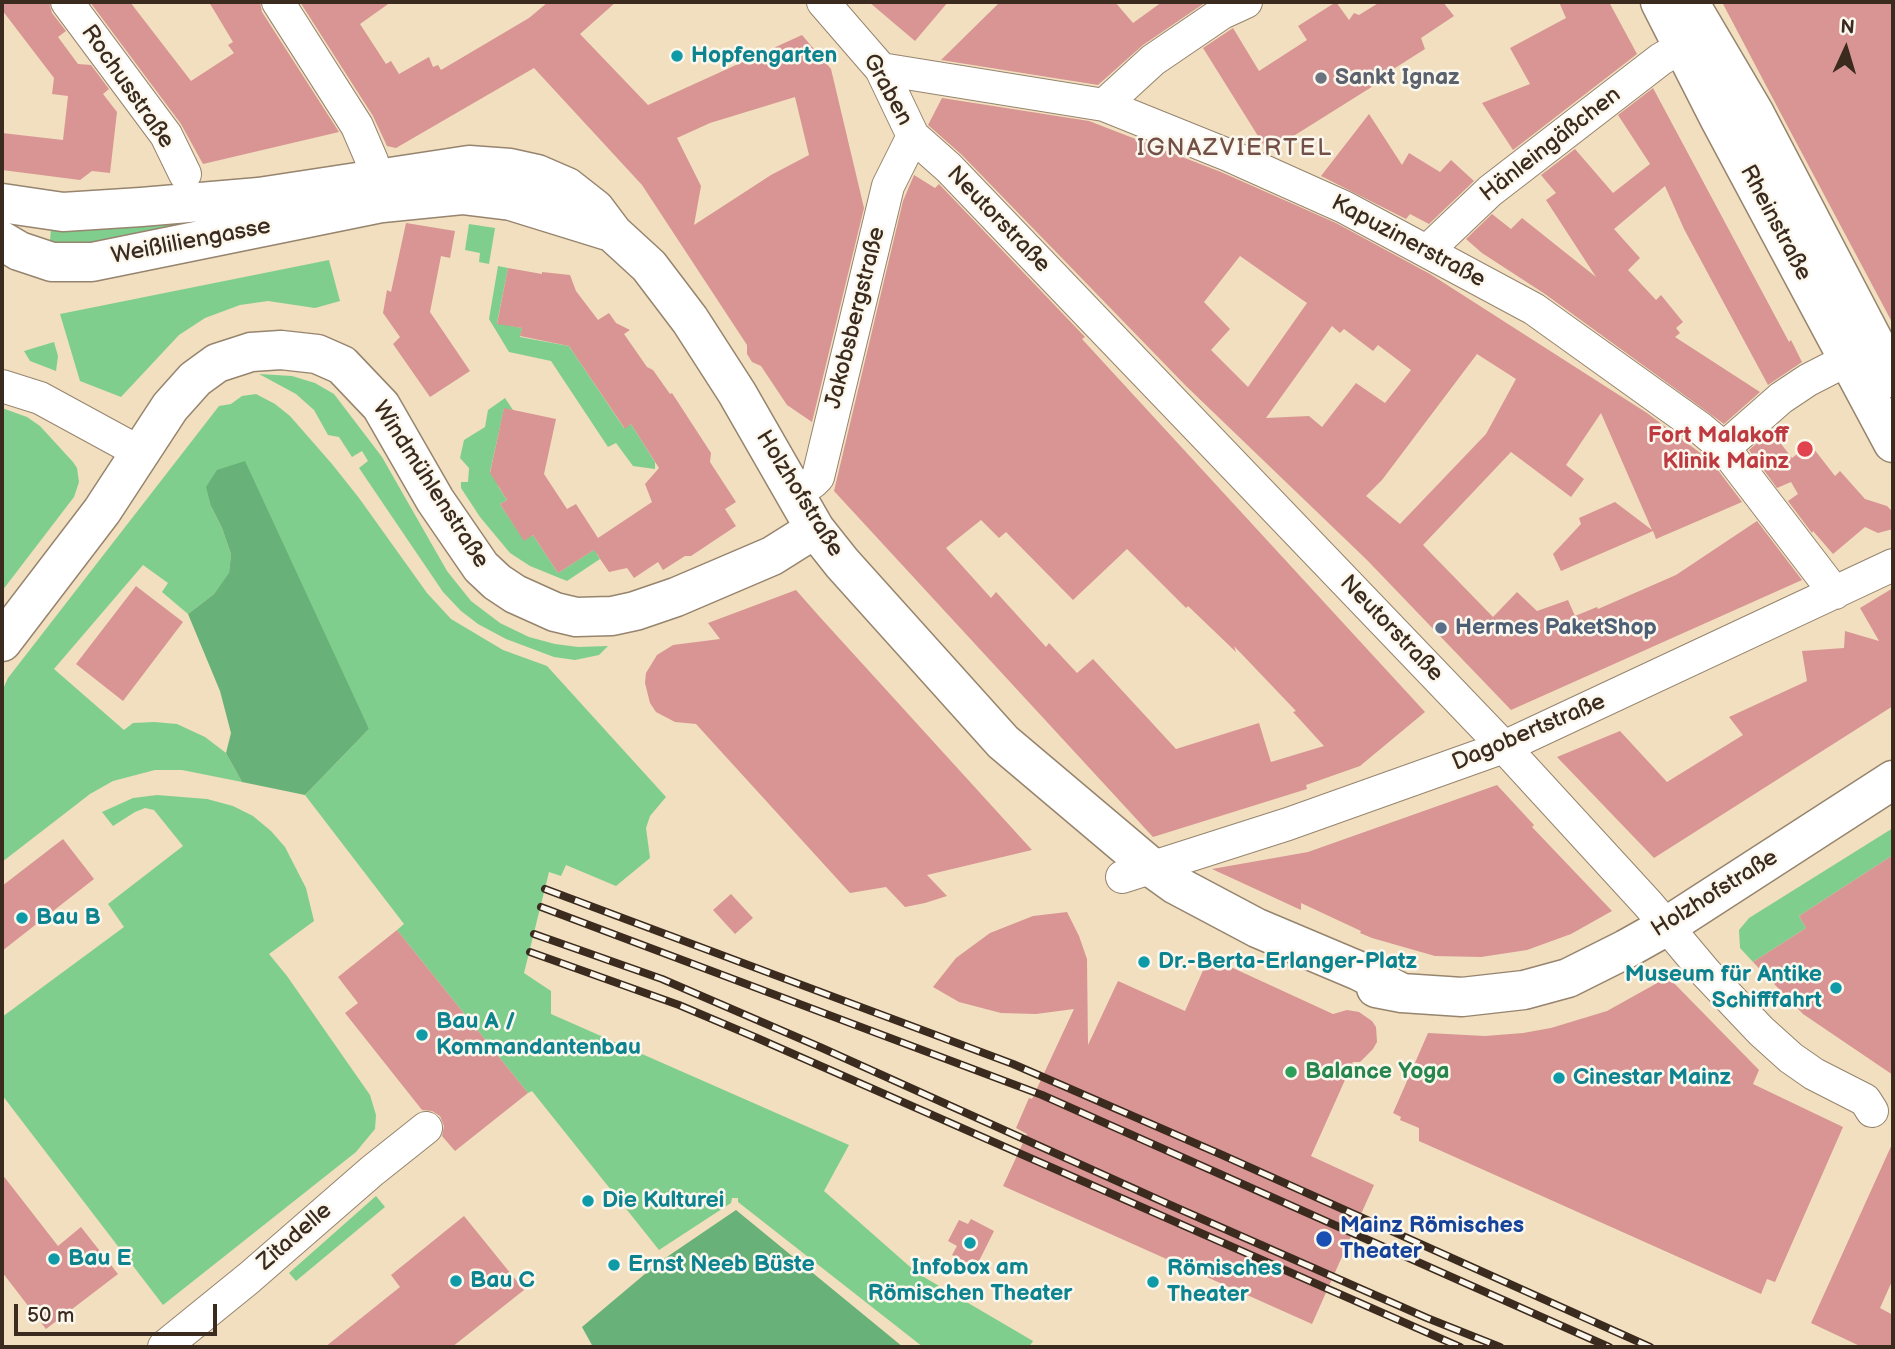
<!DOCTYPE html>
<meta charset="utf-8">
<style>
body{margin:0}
#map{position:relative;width:1895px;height:1349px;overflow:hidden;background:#f1dfbf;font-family:"Balsamiq Sans",sans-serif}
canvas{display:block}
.frame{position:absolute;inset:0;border:4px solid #3b2a1e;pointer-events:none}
.north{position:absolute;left:1811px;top:14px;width:70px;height:70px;-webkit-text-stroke:5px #fbf7ec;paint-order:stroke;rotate:4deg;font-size:19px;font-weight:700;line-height:28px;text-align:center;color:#3b2a1e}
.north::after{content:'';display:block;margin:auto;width:24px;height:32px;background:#3b2a1e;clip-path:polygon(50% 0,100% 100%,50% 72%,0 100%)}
.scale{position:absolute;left:14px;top:1304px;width:203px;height:32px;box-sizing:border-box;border:4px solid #3b2a1e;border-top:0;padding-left:9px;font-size:21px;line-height:24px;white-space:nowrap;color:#3b2a1e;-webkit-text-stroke:5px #fbf7ec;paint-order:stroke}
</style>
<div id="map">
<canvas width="1895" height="1349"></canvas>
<div class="frame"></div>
<div class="north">N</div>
<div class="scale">50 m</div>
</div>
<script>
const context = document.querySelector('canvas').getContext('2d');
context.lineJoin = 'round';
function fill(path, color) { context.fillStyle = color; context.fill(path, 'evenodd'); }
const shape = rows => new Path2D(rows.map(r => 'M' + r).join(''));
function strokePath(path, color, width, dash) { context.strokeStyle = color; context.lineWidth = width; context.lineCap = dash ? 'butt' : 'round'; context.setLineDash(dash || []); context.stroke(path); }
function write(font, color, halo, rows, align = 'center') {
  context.font = font + ' "Balsamiq Sans",sans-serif'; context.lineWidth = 5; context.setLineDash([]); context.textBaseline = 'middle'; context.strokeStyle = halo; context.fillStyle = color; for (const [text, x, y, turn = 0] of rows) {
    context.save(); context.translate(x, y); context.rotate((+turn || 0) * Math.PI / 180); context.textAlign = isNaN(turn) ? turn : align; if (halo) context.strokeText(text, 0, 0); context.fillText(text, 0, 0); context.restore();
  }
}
fill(shape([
 [243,217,49,251,52,218],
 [469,224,495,228,489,264,479,262,480,253,465,250],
 [329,260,340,301,315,308,268,301,240,305,205,318,179,335,121,397,80,381,60,314],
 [498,266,508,268,497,323,522,328,520,337,569,346,624,428,631,424,655,462,655,469,633,466,616,443,608,447,551,361,509,352,489,319],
 [54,342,58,356,56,371,30,361,24,351],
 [259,374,292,376,315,383,334,394,382,457,447,571,471,601,500,623,529,637,555,644,578,647,608,646,599,655,575,660,554,657,506,639,478,624,461,611,443,592,359,468,368,461,362,451,352,457,339,437,328,435,314,410,296,394],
 [256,394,275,404,290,416,332,464,359,498,427,593,451,619,503,650,547,666,666,797,650,816,646,828,650,858,616,886,566,865,561,876,549,872,524,973,551,991,551,1014,849,1145,824,1191,917,1273,1033,1341,1029,1347,923,1347,738,1202,738,1198,732,1198,731,1203,659,1250,532,1091,528,1093,397,930,404,924,305,795,369,729,211,506,222,528,231,554,229,574,214,594,188,614,162,592,168,583,143,565,54,669,124,730,133,723,154,722,177,724,205,737,226,753,242,782,182,770,155,770,113,781,90,794,2,862,2,691,8,678,219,406,231,404,242,396],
 [505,398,513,410,504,409,490,472,500,474,498,486,507,500,500,504,524,540,533,535,558,573,597,548,596,553,600,559,567,581,530,566,510,553,480,517,461,488,461,482,468,482,469,468,460,458,464,440,485,427,488,410],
 [2,408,27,417,40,426,73,462,77,468,79,482,74,497,2,591],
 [157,795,207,799,233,806,253,816,271,831,285,847,306,888,314,921,269,954,287,976,370,1095,376,1115,375,1129,356,1152,163,1305,2,1095,2,1017,124,927,108,904,183,846,154,810,145,808,135,812,113,826,102,812,133,798],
 [1893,828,1893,855,1799,916,1806,928,1753,962,1740,948,1739,930,1749,918],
 [376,1196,385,1207,296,1281,289,1273]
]), '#80ce8d');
fill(shape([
 [245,461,369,729,305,795,242,782,226,753,231,733,220,691,188,614,214,594,229,573,231,554,222,528,211,506,206,487,217,470],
 [736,1210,903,1347,593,1347,582,1327,658,1263]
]), '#68b178');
fill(shape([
 [2,2,49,2,52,13,66,31,58,37,78,64,91,65,109,89,103,94,117,112,110,173,92,171,80,180,2,170,2,133,63,140,68,96,52,94,54,78,2,10],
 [90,2,130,2,191,81,234,53,228,45,233,42,209,2,260,2,262,12,339,132,203,164,181,124],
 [300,2,391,2,360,24,386,64,391,61,399,74,429,57,433,67,438,65,441,70,529,18,548,2,616,2,580,34,648,105,802,35,831,69,864,208,812,422,787,405,761,366,752,362,747,354,747,345,642,185,534,68,396,148,387,146,373,116],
 [795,97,809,155,771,175,694,225,701,186,677,138,710,123],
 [869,2,948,2,915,41],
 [1000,2,1115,2,1133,23,1162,2,1206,2,1143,45,1098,85,941,60],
 [1336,2,1349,20,1354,13,1359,15,1380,2,1443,2,1454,16,1421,38,1425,49,1384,75,1386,78,1268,152,1203,48,1233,28,1259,71,1307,40,1298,26],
 [1559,2,1609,2,1637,54,1513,150,1482,103,1530,84,1510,48,1566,18],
 [1722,2,1893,2,1893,324,1780,112],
 [1653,88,1789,342,1791,340,1802,362,1768,385,1684,229,1665,186,1614,229,1640,258,1628,270,1656,300,1661,295,1683,322,1676,328,1680,333,1675,337,1760,392,1724,424,1545,294,1482,253,1466,239,1492,214,1511,229,1522,218,1596,277,1546,200,1556,193,1541,175,1575,149,1613,193,1650,164,1618,115],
 [942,98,1089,121,1221,172,1336,223,1430,274,1647,413,1711,461,1742,502,1656,539,1653,531,1561,571,1553,554,1581,524,1579,518,1615,502,1652,530,1601,413,1566,465,1584,479,1571,497,1511,452,1423,545,1493,617,1517,592,1537,611,1568,600,1575,616,1597,607,1598,609,1676,575,1757,521,1802,580,1511,710,1367,560,1186,386,962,155,928,125],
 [1240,256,1307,303,1248,387,1211,350,1230,329,1204,302],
 [1332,326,1340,333,1344,329,1373,351,1378,345,1411,370,1385,403,1356,383,1322,427,1309,416,1266,418],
 [1477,354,1516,379,1486,434,1400,524,1366,496,1382,480],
 [1369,114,1402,165,1409,153,1440,172,1451,160,1474,181,1429,224,1410,214,1406,219,1321,176],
 [914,175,935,188,939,184,1085,337,1082,339,1425,712,1360,766,1306,785,1307,789,1153,837,834,491,903,201],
 [981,520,999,538,1006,532,1073,600,1127,549,1186,608,1188,606,1236,652,1234,646,1296,711,1293,712,1324,746,1271,762,1259,723,1176,749,1093,659,1077,673,1049,643,1046,647,996,592,991,598,946,548],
 [406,223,455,231,450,258,441,256,430,312,470,371,430,397,393,344,400,337,383,313,387,290,391,292],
 [508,268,542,274,542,272,570,275,576,291,598,320,609,313,616,323,630,330,624,334,647,367,653,370,670,394,672,393,711,453,710,462,736,502,725,509,736,526,691,556,685,556,663,570,658,562,634,578,627,568,609,572,594,550,558,573,533,535,524,541,500,504,507,500,490,473,504,408,556,419,544,474,567,509,576,504,598,538,652,502,645,484,659,468,631,424,625,429,569,346,520,336,522,328,497,324],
 [1771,431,1792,458,1810,444,1835,476,1840,471,1865,499,1887,506,1893,512,1893,529,1878,533,1865,527,1833,554,1813,531,1812,533,1788,501,1798,494,1791,482,1777,488,1749,450],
 [136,586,183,622,123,701,76,664],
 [1893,588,1893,706,1654,858,1557,757,1620,731,1667,782,1743,735,1729,717,1807,681,1802,651,1844,648,1845,631,1879,641,1860,608],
 [796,590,818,615,1032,850,927,875,947,896,925,903,905,907,886,887,850,893,696,724,675,722,656,712,650,703,645,683,646,673,657,655,673,645,720,639,708,623],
 [1497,785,1534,825,1532,827,1612,911,1571,934,1527,950,1481,957,1435,956,1372,938,1360,933,1361,931,1301,903,1301,910,1212,869,1308,852],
 [63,839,94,879,2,951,2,886],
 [1893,855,1893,1075,1803,1014,1753,962,1806,928,1799,916],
 [731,894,753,918,735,934,713,910],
 [1067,912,1079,936,1087,959,1088,1045,1118,981,1185,1011,1209,957,1333,1014,1347,1010,1359,1012,1372,1021,1376,1027,1377,1042,1373,1049,1360,1062,1353,1062,1311,1156,1374,1185,1312,1324,1003,1186,1027,1134,1016,1128,1029,1098,1032,1099,1074,1009,1036,1014,1001,1013,959,1002,933,987,956,958,990,933,1033,916],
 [397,930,528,1093,455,1151,442,1136,444,1126,440,1116,432,1111,422,1110,345,1013,358,1003,338,977],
 [1668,977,1759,1070,1753,1084,1843,1127,1775,1282,1767,1279,1761,1294,1419,1141,1419,1128,1400,1120,1401,1117,1393,1113,1428,1033,1485,1036,1523,1033,1551,1028,1607,1011],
 [1893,1142,1893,1279,1880,1308,1893,1315,1893,1347,1862,1347,1811,1323],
 [2,1174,58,1246,81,1227,118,1274,46,1329,2,1272],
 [464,1216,524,1290,452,1347,325,1347,400,1287,391,1275],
 [971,1219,994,1231,976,1267,952,1255,957,1246,948,1241,959,1220,968,1224]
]), '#d89593');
const street = shape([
 [67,2,166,135,185,174],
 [278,2,357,126,372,161,382,200],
 [823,2,881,69,913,136,949,168,1504,747,1648,904,1706,973,1761,1031,1791,1058,1814,1074,1865,1100,1872,1111],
 [881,69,1104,105,1228,155,1344,207,1534,309,1700,428,1724,448,1835,593],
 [1104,105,1153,60,1222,13,1246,2],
 [1427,251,1490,191,1661,59,1682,47],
 [2,386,40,398,141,453],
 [1724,448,1781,398,1808,380,1847,360],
 [795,493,813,482,818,477,888,186,913,136],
 [1122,877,1288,824,1504,747,1893,565],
 [164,1347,249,1278,372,1171,426,1128]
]);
const secondary = shape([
 [1660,2,1719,118,1893,443],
 [1689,2,1755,114,1893,378],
 [2,203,63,212,141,207,259,197,469,165,510,168,537,174,567,187,595,209,613,233,649,266,690,320,737,393,815,529,842,563,1003,742,1151,867,1176,885,1257,928,1359,971,1402,993],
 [2,241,19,251,52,262,92,262,382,203,462,195,511,201,608,231],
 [2,642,102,511,170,407,195,379,217,363,251,352,281,350,317,354,342,365,381,406,435,500,481,567,497,582,515,594,555,612,576,617,612,616,635,611,676,597,772,556,815,529],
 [1376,988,1402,993,1462,997,1524,990,1568,978,1626,949,1667,926,1893,780]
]);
strokePath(street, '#96846e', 34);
strokePath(secondary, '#96846e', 41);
strokePath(street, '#fff', 32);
strokePath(secondary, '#fff', 38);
const rail = shape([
 [545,889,1013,1064,1220,1154,1650,1347],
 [541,907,1042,1095,1609,1347],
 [534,934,662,979,822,1048,1168,1204,1427,1318,1500,1347],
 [530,952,679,1005,757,1038,1460,1347]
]);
strokePath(rail, '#3b2a1e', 8);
strokePath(rail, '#fbf7ec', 5, [16]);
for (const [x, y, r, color] of [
 [677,56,7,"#0f9aa8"],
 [1321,78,7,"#6b7280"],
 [1805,449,9,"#e0444e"],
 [1441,628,7,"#5c6f8a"],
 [22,918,7,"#0f9aa8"],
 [1144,962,7,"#0f9aa8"],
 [1836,988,7,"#0f9aa8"],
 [422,1035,7,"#0f9aa8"],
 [1291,1072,7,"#2e9e5b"],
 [1559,1078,7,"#0f9aa8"],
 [588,1201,7,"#0f9aa8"],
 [1324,1239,9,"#1a4fb4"],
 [970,1243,7,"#0f9aa8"],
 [54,1259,7,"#0f9aa8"],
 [614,1265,7,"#0f9aa8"],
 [456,1281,7,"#0f9aa8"],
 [1153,1282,7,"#0f9aa8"]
]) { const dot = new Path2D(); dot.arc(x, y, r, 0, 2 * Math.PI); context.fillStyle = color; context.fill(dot); strokePath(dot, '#fbf7ec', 2.5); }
write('bold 23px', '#0d838f', '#fbf7ec', [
 ["Hopfengarten",691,56],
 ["Bau B",36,918],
 ["Dr.-Berta-Erlanger-Platz",1158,962],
 ["Museum für Antike",1822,975,"right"],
 ["Schifffahrt",1822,1001,"right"],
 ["Bau A /",436,1022],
 ["Kommandantenbau",436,1048],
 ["Cinestar Mainz",1573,1078],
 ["Die Kulturei",602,1201],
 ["Bau E",68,1259],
 ["Ernst Neeb Büste",628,1265],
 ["Infobox am",970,1268,"center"],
 ["Römischen Theater",970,1294,"center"],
 ["Römisches",1167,1269],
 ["Theater",1167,1295],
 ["Bau C",470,1281]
], 'left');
write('bold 23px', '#5b616d', '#fbf7ec', [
 ["Sankt Ignaz",1335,78]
], 'left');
write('23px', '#3b2a1e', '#fbf7ec', [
 ["Rochusstraße",127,87,55],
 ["Graben",887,90,61],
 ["Hänleingäßchen",1551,145,-38],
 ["Neutorstraße",998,220,46],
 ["Rheinstraße",1775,223,62],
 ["Weißliliengasse",191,242,-11],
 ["Kapuzinerstraße",1408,242,28],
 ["Jakobsbergstraße",856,318,-76],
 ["Windmühlenstraße",430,485,57],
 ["Holzhofstraße",799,494,58],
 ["Neutorstraße",1391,629,46],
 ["Dagobertstraße",1529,733,-23],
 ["Holzhofstraße",1715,894,-32],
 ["Zitadelle",295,1237,-41]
]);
write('bold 23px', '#be3a42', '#fbf7ec', [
 ["Fort Malakoff",1789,436],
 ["Klinik Mainz",1789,462]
], 'right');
write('bold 23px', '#4e5e75', '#fbf7ec', [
 ["Hermes PaketShop",1455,628]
], 'left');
write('bold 23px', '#27864d', '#fbf7ec', [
 ["Balance Yoga",1305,1072]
], 'left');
write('bold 23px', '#164399', '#fbf7ec', [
 ["Mainz Römisches",1340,1226],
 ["Theater",1340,1252]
], 'left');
context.letterSpacing = '2px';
write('24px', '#724f47', '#fbf7ec', [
 ["IGNAZVIERTEL",1235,149]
]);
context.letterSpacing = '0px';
</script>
